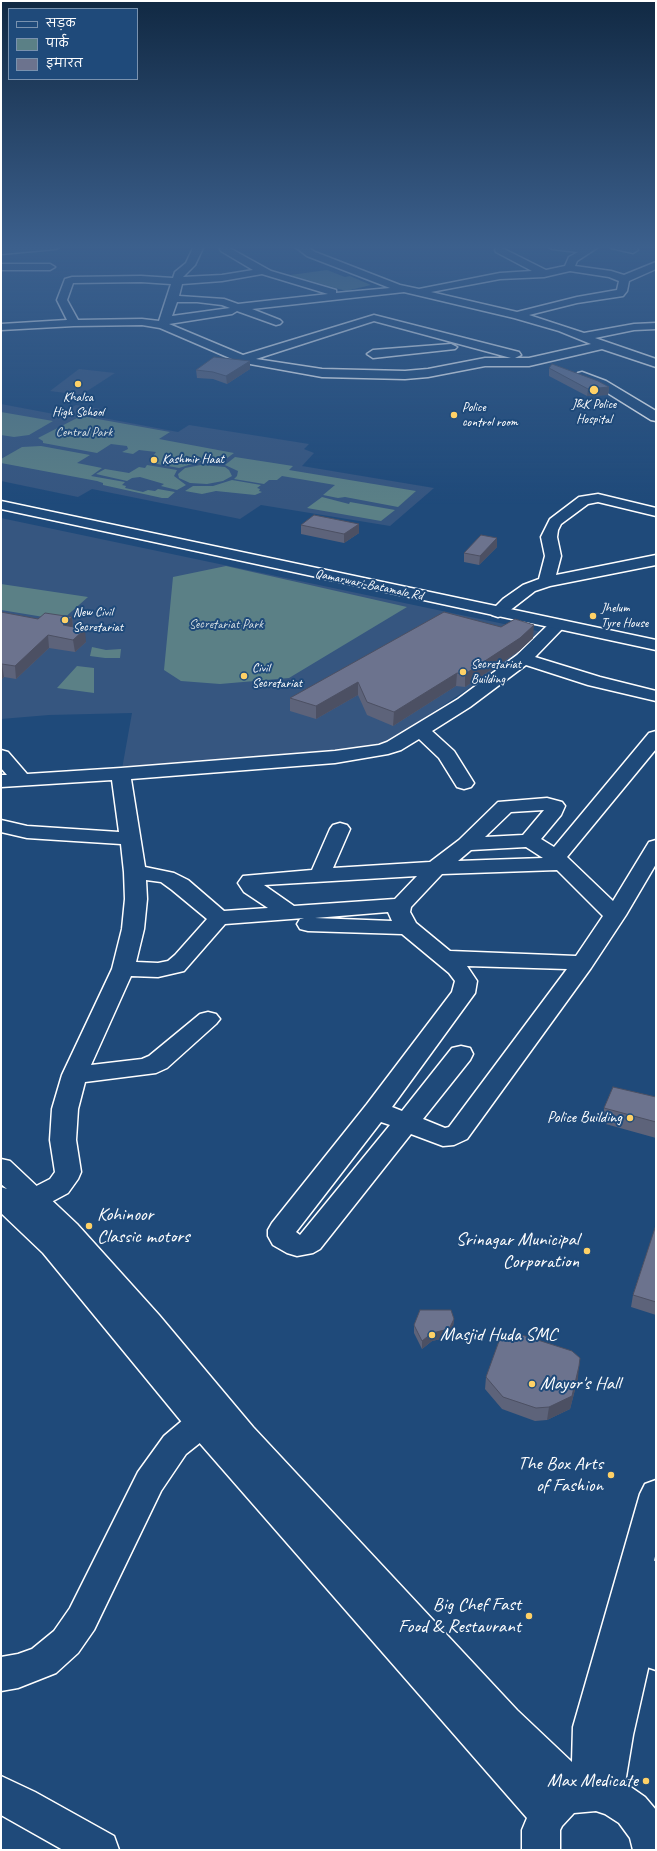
<!DOCTYPE html>
<meta charset="utf-8">
<style>
body{margin:0}
#map{position:relative;width:657px;height:1851px;overflow:hidden;background:#1f4a7a;font-family:Caveat,"Playpen Sans Deva",sans-serif}
canvas{display:block}
.frame{position:absolute;inset:0;border:2px solid #fff;pointer-events:none}
.legend{position:absolute;left:8px;top:8px;width:130px;height:72px;box-sizing:border-box;background:#1f4a7a;border:1px solid #7992af;margin:0;padding:5px 7px;list-style:none;font-size:12px;color:#fff}
.legend li{display:flex;align-items:center;gap:8px;height:20px}
.legend b{width:20px;border:1px solid #7992af}
</style>
<div id="map">
<canvas width="657" height="1851"></canvas>
<div class="frame"></div>
<ul class="legend">
<li><b style="height:5px;background:#1f4a7a"></b>सड़क</li>
<li><b style="height:11px;background:#5b8086"></b>पार्क</li>
<li><b style="height:11px;background:#6c738e"></b>इमारत</li>
</ul>
</div>
<script>
const context = document.querySelector('canvas').getContext('2d');
context.lineJoin = 'round';
function fill(path, color) { context.fillStyle = color; context.fill(path, 'evenodd'); }
const shape = rows => new Path2D(rows.map(r => 'M' + r).join(''));
function strokePath(path, color, width, dash) { context.strokeStyle = color; context.lineWidth = width; context.lineCap = dash ? 'butt' : 'round'; context.setLineDash(dash || []); context.stroke(path); }
function write(font, color, halo, rows, align = 'center') {
  context.font = font + ' Caveat,sans-serif'; context.lineWidth = 4; context.setLineDash([]); context.textBaseline = 'middle'; context.strokeStyle = halo; context.fillStyle = color; for (const [text, x, y, turn = 0] of rows) {
    context.save(); context.translate(x, y); context.rotate((+turn || 0) * Math.PI / 180); context.textAlign = isNaN(turn) ? turn : align; if (halo) context.strokeText(text, 0, 0); context.fillText(text, 0, 0); context.restore();
  }
}
fill(shape([
 [79,369,115,373,81,395,50,391],
 [1,404,59,415,76,405,107,410,98,417,178,432,189,425,309,444,304,449,314,453,302,466,434,488,390,526,261,505,240,519,92,489,78,497,1,481],
 [1,518,542,632,543,639,385,744,356,749,122,769,132,713,49,715,1,719]
]), '#365680');
fill(shape([
 [327,270,345,277,350,276,371,285,346,291,290,275],
 [1,412,53,421,29,435,14,437,1,435],
 [81,416,170,432,159,439,234,453,219,464,198,462,179,468,152,463,156,460,151,459,156,452,139,450,133,454,122,452,128,449,127,446,111,444,97,453,43,443,43,441,38,438],
 [41,446,90,455,77,463,102,468,91,476,125,482,122,485,126,486,125,488,143,492,148,490,155,491,158,489,175,492,168,498,162,498,103,485,103,483,97,481,1,463,1,459,22,447],
 [235,457,293,466,289,470,416,491,398,507,345,497,338,498,323,495,335,485,282,476,277,480,269,480,264,484,234,479,237,476,238,471,225,465],
 [147,465,177,470,174,476,186,485,177,490,161,486,164,484,140,477,132,478,127,481,96,474,105,469,129,473,139,467,145,468],
 [201,465,225,467,229,470,232,476,223,481,207,484,190,483,179,478,178,474,185,468],
 [232,480,261,485,257,488,260,489,259,491,262,492,255,495,216,491,202,494,185,491,193,486,213,486],
 [322,497,349,504,350,502,395,510,381,521,307,508],
 [226,566,407,607,289,678,220,684,181,681,164,670,173,577],
 [1,584,88,597,62,620,1,610],
 [92,647,106,650,121,649,120,658,105,658,90,656],
 [77,666,94,668,94,693,57,688]
]), '#5b8086');
const minor = shape([
 [21,246,61,246,56,249,1,254,1,248,21,246],
 [194,246,202,246,203,248,195,265,183,277,222,275,253,270,221,251,220,249,221,247,226,246,271,271,336,290,336,293,390,288,307,256,294,246,306,246,315,252,400,285,419,289,500,273,532,271,496,252,495,250,496,248,500,247,546,270,565,266,569,257,578,252,552,249,547,246,600,246,577,261,575,266,611,271,624,275,656,262,656,269,629,281,627,291,623,296,577,303,529,315,584,333,634,324,656,323,656,329,634,330,595,338,656,359,656,367,602,349,529,366,485,366,428,377,405,379,322,377,239,362,160,328,142,325,74,326,1,330,1,324,67,320,57,300,65,279,72,277,141,276,173,278,175,272,186,263,194,246],
 [570,271,609,277,619,281,617,290,577,297,517,312,431,292,500,279,544,277,570,271],
 [262,274,328,294,238,304,224,299,179,296,182,284,222,281,262,274],
 [141,282,171,284,159,321,142,319,78,320,67,300,73,283,141,282],
 [404,292,514,318,559,331,591,344,529,358,515,358,521,355,519,352,374,315,243,355,169,324,232,314,237,311,276,325,280,324,282,322,280,320,252,309,404,292],
 [177,302,197,302,222,305,230,308,172,316,177,302],
 [374,321,511,358,515,358,485,358,428,369,405,371,322,369,256,359,374,321],
 [609,246,629,246,637,248,638,250,633,253,611,248,609,246],
 [1,264,50,264,55,267,50,270,1,270,1,264],
 [451,344,457,347,455,349,373,358,367,354,373,350,451,344],
 [582,372,606,381,656,411,656,421,651,420,598,387,578,379,576,376,578,373,582,372],
 [598,494,656,508,656,516,598,502,588,504,561,524,558,530,557,537,561,556,556,575,656,555,656,565,550,586,535,591,504,615,498,617,492,615,490,612,503,599,523,585,539,579,545,556,541,537,550,519,579,497,598,494],
 [558,620,564,621,566,625,535,657,600,677,656,691,656,701,588,685,526,665,470,707,432,731,454,751,474,783,471,787,464,789,457,787,439,758,419,739,401,750,388,754,335,763,131,779,145,867,174,873,188,880,224,911,268,908,244,892,238,883,243,876,312,870,330,829,333,825,340,823,347,825,350,829,333,868,430,862,459,840,498,802,547,798,562,802,565,806,561,815,541,839,554,847,649,733,656,731,656,749,567,857,613,901,649,842,656,840,656,864,626,915,591,968,467,1139,454,1145,443,1146,411,1134,320,1249,313,1253,297,1256,287,1253,273,1245,268,1236,268,1230,272,1223,367,1104,452,992,455,981,449,973,402,934,308,931,300,929,297,924,300,919,304,918,225,924,184,971,158,977,131,976,91,1065,142,1059,149,1056,200,1014,208,1012,216,1014,220,1019,216,1024,167,1068,156,1073,85,1082,78,1109,76,1140,81,1172,78,1179,68,1193,29,1214,19,1217,9,1214,5,1207,9,1200,50,1179,55,1172,50,1140,52,1109,62,1075,112,969,122,929,125,899,124,872,121,844,27,838,1,832,1,820,27,826,119,832,112,780,1,787,1,775,7,775,1,768,1,750,8,752,27,774,121,768,335,751,379,745,387,742,458,699,517,655,552,621,558,620],
 [544,810,523,835,485,837,511,812,544,810],
 [526,847,543,858,458,861,471,850,526,847],
 [557,870,603,916,576,956,450,951,416,923,410,912,411,907,442,874,557,870],
 [417,876,395,899,294,906,264,885,417,876],
 [146,880,161,882,172,890,207,919,175,955,168,961,158,963,136,962,144,929,147,899,146,880],
 [388,912,392,921,315,918,388,912],
 [467,966,567,969,449,1127,445,1128,423,1119,470,1060,473,1054,470,1048,461,1046,452,1048,402,1111,392,1107,475,993,477,981,467,966],
 [381,1122,390,1125,300,1235,296,1232,381,1122],
 [214,1401,225,1405,229,1414,225,1423,186,1454,161,1491,94,1630,78,1653,56,1673,18,1688,1,1691,1,1657,18,1654,32,1649,54,1631,70,1608,138,1472,164,1436,190,1414,203,1405,214,1401],
 [636,1626,656,1635,656,1670,644,1666,624,1653,619,1642,624,1631,636,1626],
 [1,1776,35,1792,114,1836,119,1850,63,1850,1,1815,1,1776]
]);
const major = shape([
 [1,501,656,640,656,650,1,509,1,501],
 [1,1159,10,1161,77,1224,159,1315,253,1427,517,1710,572,1762,573,1727,640,1494,645,1484,656,1480,656,1552,654,1561,656,1560,656,1633,633,1735,625,1783,645,1797,656,1810,656,1850,633,1850,630,1838,619,1823,605,1814,596,1811,574,1813,562,1826,560,1830,560,1850,522,1850,522,1830,527,1818,190,1432,43,1253,1,1213,1,1187,7,1189,1,1184,1,1159]
]);
strokePath(minor, '#fff', 3);
strokePath(major, '#fff', 3);
fill(minor, '#1f4a7a');
fill(major, '#1f4a7a');
fill(shape([
 [250,361,250,369,227,384,213,379,197,378,196,370],
 [549,368,609,387,608,395,587,396,549,376],
 [359,524,359,533,344,543,301,534,301,525],
 [497,547,479,565,464,562,464,553],
 [1,612,38,619,72,617,73,627,86,642,75,652,49,648,16,679,4,677,1,680],
 [533,638,519,651,465,687,456,686,393,726,367,715,358,695,316,719,290,711,290,698],
 [656,1097,656,1138,602,1123,604,1108],
 [656,1225,656,1315,631,1307,633,1295],
 [454,1319,453,1327,449,1337,432,1341,422,1349,414,1333,414,1325],
 [486,1377,578,1378,570,1409,547,1420,535,1421,502,1409,485,1389]
]), '#5d637a');
fill(shape([
 [250,361,250,369,227,384,226,376],
 [609,387,608,395,587,396,588,389],
 [359,524,359,533,344,543,344,534],
 [497,538,497,547,479,565,480,556],
 [72,617,73,629,63,625],
 [534,625,533,638,519,651,465,687,465,674],
 [85,629,86,642,75,652,73,640],
 [48,635,49,648,16,679,15,666],
 [2,664,4,677,1,680,1,665],
 [457,673,456,686,393,726,394,712],
 [358,682,358,695,316,719,316,706],
 [454,1319,453,1327,449,1337,432,1341,422,1349,422,1341,432,1333],
 [579,1366,578,1378,570,1409,547,1420,549,1407]
]), '#4c5063');
const building = shape([
 [214,357,250,361,226,376,213,372,196,370,214,357],
 [552,364,598,381,609,387,588,389,549,368,552,364],
 [314,515,359,524,344,534,301,525,314,515],
 [481,535,497,538,480,556,464,553,481,535],
 [1,612,38,619,45,613,72,617,63,625,85,629,73,640,48,635,15,666,2,664,1,665,1,612],
 [444,612,501,627,515,619,534,625,520,638,465,674,457,673,394,712,367,702,358,682,316,706,290,698,444,612],
 [613,1087,656,1097,656,1122,604,1108,613,1087],
 [656,1225,656,1302,633,1295,656,1225],
 [420,1310,451,1310,454,1319,449,1329,432,1333,422,1341,414,1325,420,1310],
 [516,1333,572,1351,580,1358,579,1366,572,1396,549,1407,536,1408,503,1397,486,1377,499,1341,516,1333]
]);
fill(building, '#6c738e');
strokePath(building, '#4c5063', 1);
const sky = context.createLinearGradient(0, 0, 0, 505);
sky.addColorStop(0, '#112943');
sky.addColorStop(0.49, '#3c608d');
sky.addColorStop(1, '#3c608d00');
context.fillStyle = sky;
context.fillRect(0, 0, 657, 505);
for (const [x, y, r, color] of [
 [78,384,4,"#ffd166"],
 [594,390,5,"#ffd166"],
 [454,415,4,"#ffd166"],
 [154,460,4,"#ffd166"],
 [593,616,4,"#ffd166"],
 [65,620,4,"#ffd166"],
 [463,672,4,"#ffd166"],
 [244,676,4,"#ffd166"],
 [630,1118,4,"#ffd166"],
 [89,1226,4,"#ffd166"],
 [587,1251,4,"#ffd166"],
 [432,1335,4,"#ffd166"],
 [532,1384,4,"#ffd166"],
 [611,1475,4,"#ffd166"],
 [529,1616,4,"#ffd166"],
 [646,1781,4,"#ffd166"]
]) { const dot = new Path2D(); dot.arc(x, y, r, 0, 2 * Math.PI); context.fillStyle = color; context.fill(dot); strokePath(dot, '#1f4a7a', 1.5); }
write('13px', '#fff', '#1f4a7a', [
 ["Khalsa",78,398,"center"],
 ["High School",78,413,"center"],
 ["J&K Police",594,405,"center"],
 ["Hospital",594,420,"center"],
 ["Police",462,408],
 ["control room",462,423],
 ["Kashmir Haat",162,460],
 ["Jhelum",601,609],
 ["Tyre House",601,624],
 ["New Civil",73,613],
 ["Secretariat",73,628],
 ["Secretariat",471,665],
 ["Building",471,680],
 ["Civil",252,669],
 ["Secretariat",252,684]
], 'left');
write('13px', '#d6dfe1', '#1f4a7a', [
 ["Central Park",84,433],
 ["Secretariat Park",226,625]
]);
write('13px', '#fff', '#1f4a7a', [
 ["Qamarwari-Batamalo Rd",369,585,12]
]);
write('16px', '#fff', '#1f4a7a', [
 ["Police Building",622,1118]
], 'right');
write('19px', '#fff', '#1f4a7a', [
 ["Kohinoor",97,1215,"left"],
 ["Classic motors",97,1237,"left"],
 ["Srinagar Municipal",579,1240],
 ["Corporation",579,1262],
 ["Masjid Huda SMC",440,1335,"left"],
 ["Mayor's Hall",540,1384,"left"],
 ["The Box Arts",603,1464],
 ["of Fashion",603,1486],
 ["Big Chef Fast",521,1605],
 ["Food & Restaurant",521,1627],
 ["Max Medicate",638,1781]
], 'right');
</script>
